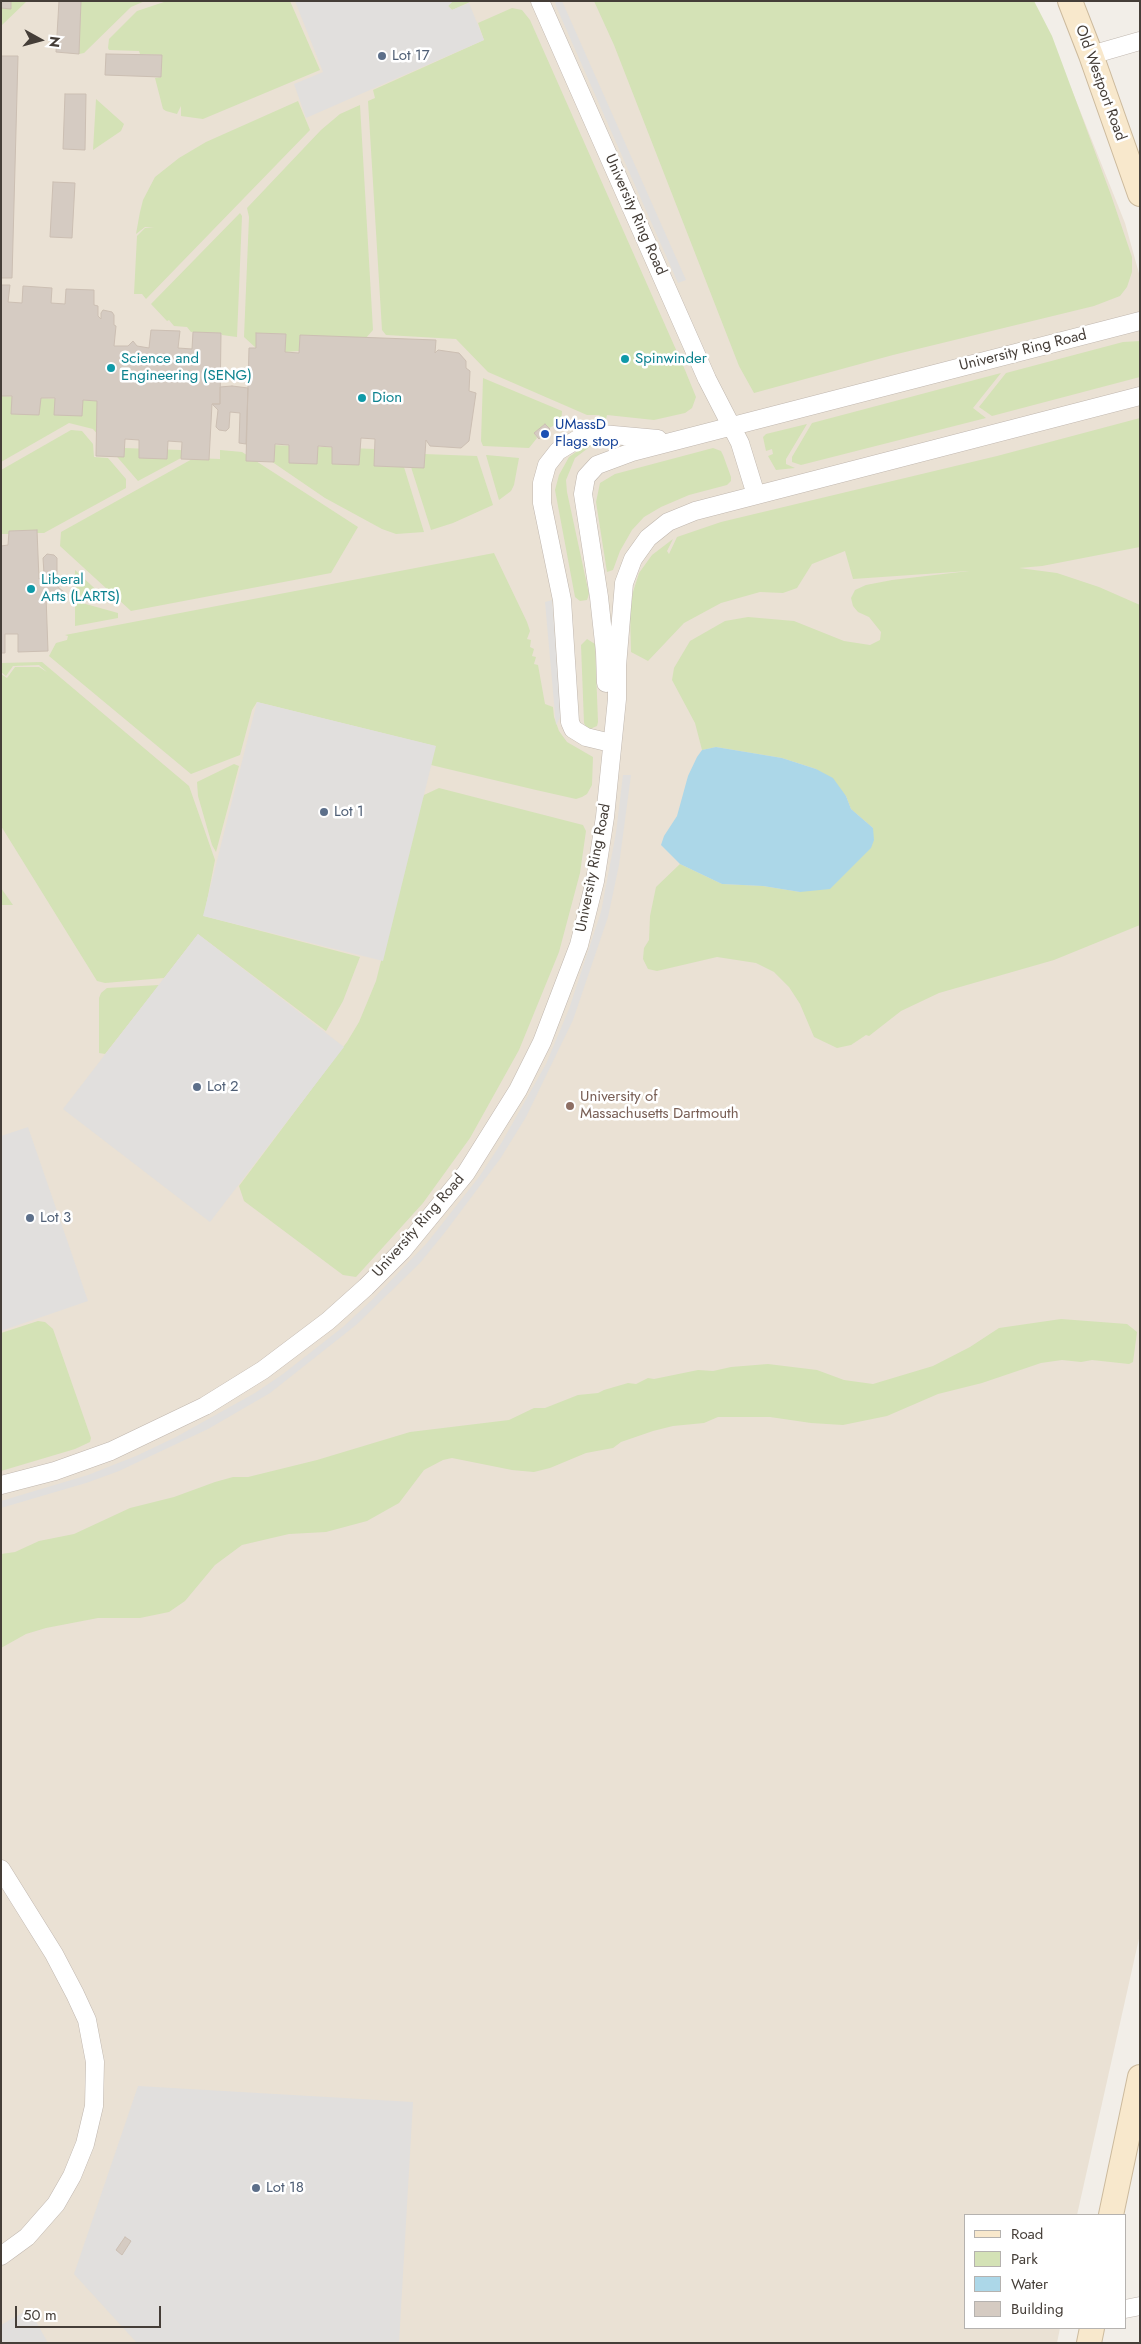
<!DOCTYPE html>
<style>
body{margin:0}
#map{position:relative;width:1141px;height:2344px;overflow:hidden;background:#f2eee8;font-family:Jost,sans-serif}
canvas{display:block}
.frame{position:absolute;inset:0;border:2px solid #453e38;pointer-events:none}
.legend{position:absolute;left:964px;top:2214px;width:162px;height:115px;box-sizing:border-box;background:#fff;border:1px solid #b5b2af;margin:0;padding:6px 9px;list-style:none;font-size:15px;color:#453e38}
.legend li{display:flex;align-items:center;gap:10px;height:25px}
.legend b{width:25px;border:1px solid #b5b2af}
.north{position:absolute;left:15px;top:15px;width:50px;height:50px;-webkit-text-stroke:4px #fff;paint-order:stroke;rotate:97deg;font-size:14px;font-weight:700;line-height:20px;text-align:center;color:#453e38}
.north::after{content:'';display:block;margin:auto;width:18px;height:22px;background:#453e38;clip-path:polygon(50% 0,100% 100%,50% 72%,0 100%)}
.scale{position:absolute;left:15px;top:2306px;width:146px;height:22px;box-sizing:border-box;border:2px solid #453e38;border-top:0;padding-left:6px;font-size:15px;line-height:18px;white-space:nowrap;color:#453e38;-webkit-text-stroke:4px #fff;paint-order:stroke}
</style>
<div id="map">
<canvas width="1141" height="2344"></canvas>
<div class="frame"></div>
<ul class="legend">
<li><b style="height:6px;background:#f8e8cc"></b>Road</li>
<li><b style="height:14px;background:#d4e2b6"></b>Park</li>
<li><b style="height:14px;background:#acd7e8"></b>Water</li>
<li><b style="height:14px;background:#d5cbc2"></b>Building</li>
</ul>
<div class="north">N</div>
<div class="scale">50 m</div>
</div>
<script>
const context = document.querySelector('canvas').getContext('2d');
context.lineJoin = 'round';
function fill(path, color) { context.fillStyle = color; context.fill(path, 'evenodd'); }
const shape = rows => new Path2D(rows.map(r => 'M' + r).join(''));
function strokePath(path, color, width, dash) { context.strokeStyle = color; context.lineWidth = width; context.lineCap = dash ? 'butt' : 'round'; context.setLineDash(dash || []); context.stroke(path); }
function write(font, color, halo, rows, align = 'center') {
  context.font = font + ' Jost,sans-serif'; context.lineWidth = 5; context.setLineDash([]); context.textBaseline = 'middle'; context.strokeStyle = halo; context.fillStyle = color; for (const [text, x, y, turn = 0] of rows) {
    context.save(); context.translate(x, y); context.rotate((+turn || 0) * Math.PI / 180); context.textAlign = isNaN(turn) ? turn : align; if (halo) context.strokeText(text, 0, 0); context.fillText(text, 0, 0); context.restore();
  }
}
fill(shape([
 [1,1,1031,1,1071,88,1125,223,1140,277,1140,1934,1077,2215,965,2215,965,2328,1060,2328,1057,2343,1,2343]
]), '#eae1d4');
fill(shape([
 [11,1,27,1,2,25,1,8,11,8],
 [81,1,145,1,131,7,84,53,79,54],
 [167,1,290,1,320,70,203,119,181,116,181,106,177,114,166,111,163,109,155,78,161,77,162,55,140,54,139,51,109,50,108,48,109,39,137,11],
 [453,1,472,1,452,10,448,6],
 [594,1,1034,1,1052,36,1111,195,1132,257,1132,272,1127,287,1120,296,1094,306,893,355,754,393,739,366,614,45],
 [512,8,522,10,530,20,685,370,696,397,692,408,685,413,654,420,607,415,605,423,595,422,600,415,587,415,488,372,456,339,386,335,382,330,368,101,375,98,373,90,484,40,478,23],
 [96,99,124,124,121,131,93,150],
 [298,101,310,130,146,299,142,294,134,294,137,236,145,228,154,228,145,227,136,234,140,212,143,200,155,177,179,158,206,142],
 [360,105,373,330,365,339,300,335,299,351,285,352,286,334,257,333,256,348,244,337,249,217,247,208,321,130,340,114],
 [240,213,242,216,237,337,222,335,221,333,191,332,187,327,174,326,169,320,167,321,151,304],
 [1140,341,1140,377,992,416,979,407,1006,373,1123,342],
 [1001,373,973,408,986,418,801,465,792,462,792,457,812,423],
 [483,378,562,411,561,422,549,428,545,424,534,433,537,438,529,448,483,446,481,441],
 [1,396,97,401,124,448,181,450,181,458,138,481,93,429,69,423,1,462],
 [1140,418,1140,547,1042,566,1019,568,1057,573,1099,587,1140,605,1140,925,1054,960,939,993,901,1011,869,1036,866,1035,851,1045,837,1048,814,1037,800,1004,789,987,774,972,756,963,717,957,657,971,648,969,643,959,644,948,649,940,650,916,656,887,680,864,722,884,763,886,800,892,873,828,851,809,846,796,816,769,782,758,716,747,702,750,695,723,672,680,674,668,690,641,725,621,748,617,794,621,844,641,870,645,880,640,881,632,869,617,858,612,853,606,851,598,855,590,866,585,892,580,969,571,853,579,845,551,812,564,797,588,783,593,760,592,721,603,684,623,648,661,631,652,630,612,633,592,639,573,652,555,673,539,667,551,669,554,677,537,721,522,997,456],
 [807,424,786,459,786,464,795,468,776,470,768,456,773,454,772,449,766,451,763,437,766,434],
 [71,430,82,431,93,444,94,457,108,458,126,479,126,488,44,533,37,533,37,530,9,531,9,534,1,534,1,470],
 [596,442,575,458,566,480,567,492,589,594,587,600,580,601,575,597,555,490,559,475,569,457,586,445],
 [246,444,375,449,374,466,404,467,424,532,396,534,382,529,325,498],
 [713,448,721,451,723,455,731,477,731,481,727,485,689,495,661,507,644,517,632,530,620,551,613,570,607,572,596,502,600,483,615,474],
 [220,450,242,452,358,527,331,573,131,611,60,546,61,532,194,458,220,459],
 [424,454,477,456,493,505,453,523,431,530,411,467],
 [486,455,519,458,514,485,511,491,499,500],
 [494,553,527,622,530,631,527,639,531,640,530,647,534,649,532,656,536,657,534,664,538,665,545,704,553,707,554,717,559,731,567,742,593,757,592,785,587,794,582,797,576,799,536,790,431,765,435,746,257,702,252,710,240,755,191,774,49,656,56,643,67,640,68,636,65,635],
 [75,570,107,600,107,603,75,594],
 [75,601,118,613,118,618,75,626],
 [587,639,595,644,598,722,597,726,590,729,586,727,584,723,581,645],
 [42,662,189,786,215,860,204,916,360,957,343,1001,326,1031,198,934,164,978,105,983,97,981,1,826,1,674,7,678,15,667,39,667,47,672,39,665,13,666,6,676,1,672,1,663],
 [234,764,239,766,216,852,212,845,198,796,197,782],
 [439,788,583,825,586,831,580,873,559,952,519,1050,470,1138,423,1203,356,1277,343,1275,244,1201,239,1186,347,1042,359,1022,376,981,421,801,424,795],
 [1,888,13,905,1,905],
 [159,985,105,1054,99,1053,99,998,101,993,107,988],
 [1061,1319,1127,1324,1137,1332,1133,1362,1129,1364,1092,1360,1081,1362,1062,1360,1041,1363,982,1383,938,1394,887,1416,843,1425,811,1423,770,1417,718,1417,704,1423,673,1426,653,1431,621,1442,613,1448,586,1453,550,1468,534,1472,512,1470,452,1458,443,1460,424,1470,399,1503,367,1521,326,1532,289,1534,242,1545,215,1565,185,1601,169,1612,140,1618,98,1618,46,1628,26,1634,1,1648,1,1554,15,1552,39,1541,74,1534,130,1508,174,1497,215,1482,233,1477,248,1477,317,1460,410,1432,509,1420,534,1408,545,1408,578,1395,598,1393,604,1390,628,1383,636,1384,648,1378,654,1379,698,1370,713,1371,731,1367,768,1364,817,1370,844,1380,873,1384,933,1366,970,1347,999,1328],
 [38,1321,45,1322,53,1329,91,1438,90,1442,75,1449,1,1471,1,1333]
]), '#d4e2b6');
fill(shape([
 [295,1,453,1,448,6,452,10,469,3,484,40,306,118,294,84,323,72],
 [562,1,686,280,678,283,556,6,555,1],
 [552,600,561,716,556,725,545,602],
 [257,702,436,746,383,961,203,916],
 [623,775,631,775,619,865,608,917,573,1020,526,1117,500,1159,446,1231,420,1263,356,1325,270,1393,208,1429,119,1471,86,1483,1,1508,1,1501,88,1475,136,1456,176,1437,255,1393,283,1374,343,1327,372,1300,427,1243,479,1177,502,1142,546,1064,569,1009,601,912,616,833],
 [198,934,344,1047,210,1222,63,1109],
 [28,1127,88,1301,1,1331,1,1136],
 [138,2086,413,2102,399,2343,137,2343,74,2274],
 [29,2309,48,2343,1,2343,1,2325]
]), '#e1dfdd');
fill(shape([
 [716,747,782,758,816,769,833,778,846,796,851,809,873,828,874,840,871,848,830,889,800,892,763,886,722,884,680,864,661,845,664,836,677,816,688,776,697,757,702,750]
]), '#acd7e8');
const building = shape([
 [1,1,11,1,11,9,1,8,1,1],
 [59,1,81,1,79,54,56,52,59,1],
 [106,54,162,55,161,77,105,75,106,54],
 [1,56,18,56,12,278,1,278,1,56],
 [65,94,86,94,85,150,63,149,65,94],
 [53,182,75,183,72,238,50,237,53,182],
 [1,285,10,285,8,302,22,303,23,286,52,288,51,303,65,304,66,289,94,290,94,305,98,306,98,316,101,319,101,313,103,310,112,312,114,315,114,325,116,326,114,346,128,346,133,341,137,346,149,348,151,330,180,331,178,348,192,349,193,332,221,333,220,404,212,404,209,460,181,459,182,442,168,441,167,459,139,458,139,440,125,439,124,457,96,456,97,401,83,400,82,416,54,415,55,398,41,398,39,415,11,414,12,396,1,396,1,285],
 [256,333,286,334,285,352,299,353,300,335,436,340,435,353,438,350,459,353,466,361,466,368,470,371,469,391,476,393,469,441,461,448,430,446,426,440,424,468,374,466,375,439,361,438,359,465,332,464,332,447,318,446,317,464,289,463,289,445,275,444,274,462,246,461,249,348,256,348,256,333],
 [232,386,248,388,246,444,239,443,240,413,230,412,229,428,226,431,219,430,216,427,218,410,212,404,220,404,220,387,232,386],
 [545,424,550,429,539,439,534,433,545,424],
 [37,530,39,579,44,574,43,558,47,554,54,555,57,558,57,580,61,582,57,586,66,594,65,598,59,601,49,592,46,596,48,651,18,652,18,634,5,634,5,653,1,653,1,546,8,545,9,531,37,530],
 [125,2237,131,2241,122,2255,116,2250,125,2237]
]);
fill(building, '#d5cbc2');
strokePath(building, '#ccbfb3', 1);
const street = shape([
 [540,1,707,379,740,443,756,495],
 [1091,55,1140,41],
 [606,683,605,652,599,597,583,494,586,477,597,465,632,452,1140,321],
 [611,743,586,737,573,729,570,722,562,600,542,503,542,483,547,465,558,451,581,437,602,434,658,439],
 [1,1485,55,1471,111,1451,205,1406,263,1370,328,1321,366,1287,402,1251,466,1173,518,1090,542,1042,579,945,595,881,605,817,617,699,617,666,624,583,633,559,648,538,668,522,695,511,1140,396],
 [1,1869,54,1954,75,1994,87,2020,95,2062,94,2106,85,2144,72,2176,56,2204,27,2237,1,2256],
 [1125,2309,1140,2306]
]);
const secondary = shape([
 [1070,1,1091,55,1140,194],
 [1111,2215,1140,2077],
 [1089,2343,1092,2328]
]);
strokePath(street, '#c0b7af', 19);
strokePath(secondary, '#ccba9d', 26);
strokePath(street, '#fff', 18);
strokePath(secondary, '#f8e8cc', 24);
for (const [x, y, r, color] of [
 [382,56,5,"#5c6f8a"],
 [625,359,5,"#0f9aa8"],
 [111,368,5,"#0f9aa8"],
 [362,398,5,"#0f9aa8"],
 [545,434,5,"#1a4fb4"],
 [31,589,5,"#0f9aa8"],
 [324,812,5,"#5c6f8a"],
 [197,1087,5,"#5c6f8a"],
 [570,1106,5,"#8d6e63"],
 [30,1218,5,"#5c6f8a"],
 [256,2188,5,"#5c6f8a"]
]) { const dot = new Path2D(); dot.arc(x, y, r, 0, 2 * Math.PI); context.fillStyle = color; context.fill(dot); strokePath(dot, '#fff', 2); }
write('15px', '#4e5e75', '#fff', [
 ["Lot 17",392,56],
 ["Lot 1",334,812],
 ["Lot 2",207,1087],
 ["Lot 3",40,1218],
 ["Lot 18",266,2188]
], 'left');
write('15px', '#453e38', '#fff', [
 ["Old Westport Road",1100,83,70],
 ["University Ring Road",635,215,66],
 ["University Ring Road",1023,351,-14],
 ["University Ring Road",594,868,-79],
 ["University Ring Road",419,1226,-49]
]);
write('15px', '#0d838f', '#fff', [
 ["Science and",121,359],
 ["Engineering (SENG)",121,376],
 ["Spinwinder",635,359],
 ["Dion",372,398],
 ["Liberal",41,580],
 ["Arts (LARTS)",41,597]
], 'left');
write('15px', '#164399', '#fff', [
 ["UMassD",555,425],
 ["Flags stop",555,442]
], 'left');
write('15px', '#785e54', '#fff', [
 ["University of",580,1097],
 ["Massachusetts Dartmouth",580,1114]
], 'left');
</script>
